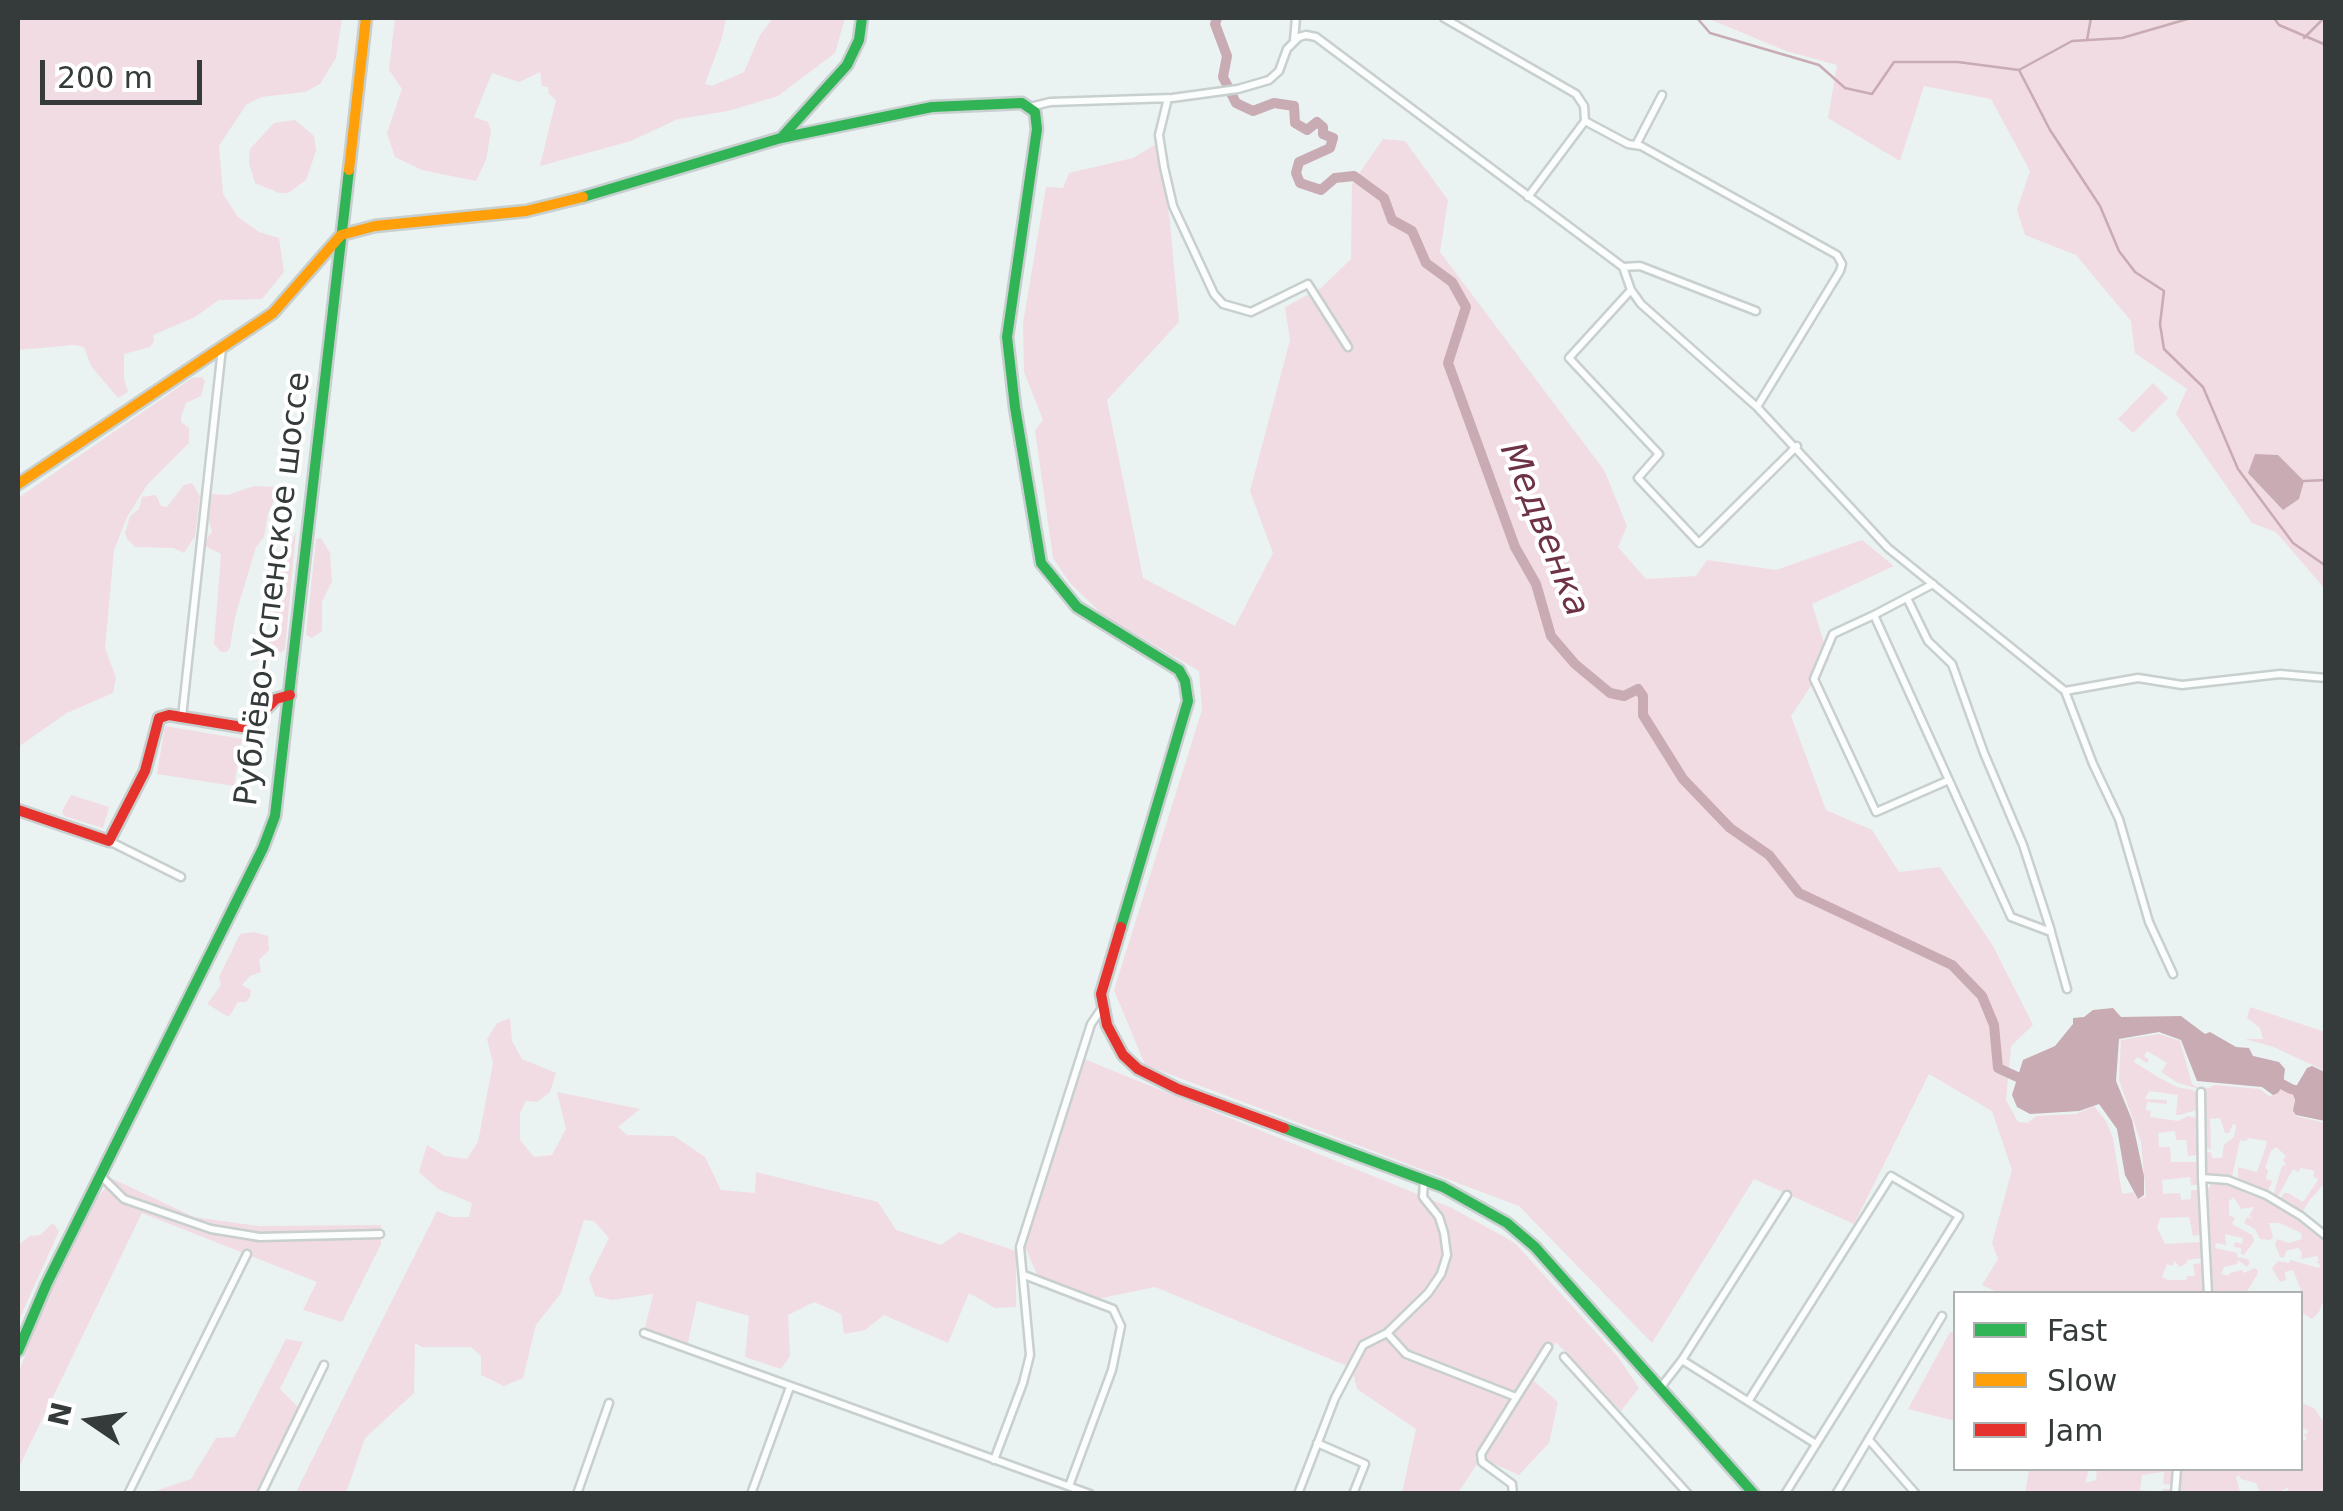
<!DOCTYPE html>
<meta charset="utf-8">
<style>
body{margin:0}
#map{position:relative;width:2343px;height:1511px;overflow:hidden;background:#eaf2f2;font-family:"DejaVu Sans",sans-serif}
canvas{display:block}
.frame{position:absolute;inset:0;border:20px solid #353b3b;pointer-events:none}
.legend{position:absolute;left:1953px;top:1291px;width:350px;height:180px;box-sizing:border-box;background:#fff;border:2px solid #aeb1b1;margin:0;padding:12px 18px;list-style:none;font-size:30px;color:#353b3b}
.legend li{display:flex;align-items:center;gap:20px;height:50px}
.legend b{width:50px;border:2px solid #aeb1b1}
.north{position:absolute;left:40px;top:1371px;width:100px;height:100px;-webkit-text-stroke:8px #fff;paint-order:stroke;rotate:283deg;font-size:28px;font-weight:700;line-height:40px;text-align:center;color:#353b3b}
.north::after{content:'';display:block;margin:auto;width:35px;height:45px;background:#353b3b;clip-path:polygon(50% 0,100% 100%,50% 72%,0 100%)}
.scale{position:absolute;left:40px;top:60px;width:162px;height:45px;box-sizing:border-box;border:5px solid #353b3b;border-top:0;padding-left:12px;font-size:30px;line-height:35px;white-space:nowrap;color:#353b3b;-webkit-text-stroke:8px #fff;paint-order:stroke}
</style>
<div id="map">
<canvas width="2343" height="1511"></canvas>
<div class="frame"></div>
<ul class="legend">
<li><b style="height:12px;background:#30b455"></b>Fast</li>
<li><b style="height:12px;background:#ff9f0a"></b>Slow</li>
<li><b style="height:12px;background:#e5322d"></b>Jam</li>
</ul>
<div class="north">N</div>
<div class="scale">200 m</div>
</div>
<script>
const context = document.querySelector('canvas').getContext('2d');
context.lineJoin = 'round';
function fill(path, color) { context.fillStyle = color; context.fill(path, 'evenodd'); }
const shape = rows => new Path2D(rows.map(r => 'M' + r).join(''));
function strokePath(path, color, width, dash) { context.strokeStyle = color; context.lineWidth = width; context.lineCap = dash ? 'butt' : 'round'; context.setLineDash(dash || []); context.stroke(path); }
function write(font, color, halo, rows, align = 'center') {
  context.font = font + ' "DejaVu Sans",sans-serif'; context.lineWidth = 8; context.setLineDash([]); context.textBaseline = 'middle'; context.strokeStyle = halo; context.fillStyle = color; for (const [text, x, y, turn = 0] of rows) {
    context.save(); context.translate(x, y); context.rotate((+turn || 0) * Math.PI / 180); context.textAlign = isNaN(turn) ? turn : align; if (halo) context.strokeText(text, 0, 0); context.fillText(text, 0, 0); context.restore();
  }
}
fill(shape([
 [18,18,342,18,336,58,320,84,305,92,261,97,246,105,219,146,223,194,238,217,259,232,279,238,284,272,262,299,219,300,195,317,153,335,154,341,150,347,124,354,124,379,128,392,118,398,91,366,84,347,74,345,18,350],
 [395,18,726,18,722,38,705,84,712,86,744,72,760,35,773,18,845,18,835,53,778,96,728,111,678,119,631,141,540,166,556,100,549,94,548,87,542,86,540,72,519,82,492,73,474,117,488,122,491,131,486,160,476,181,422,170,395,157,387,133,402,89,389,70],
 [1707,18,2325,18,2325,589,2276,532,2252,523,2176,414,2187,389,2135,353,2131,321,2076,255,2025,235,2017,210,2030,171,1991,99,1924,86,1900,161,1828,118,1837,65,1786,51],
 [295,120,314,136,316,151,306,180,288,193,279,193,255,183,249,163,250,149,274,123],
 [1383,139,1405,141,1448,200,1440,252,1604,470,1627,526,1618,547,1646,579,1696,576,1707,560,1776,570,1862,540,1894,566,1812,604,1829,659,1791,716,1826,810,1872,830,1899,872,1940,867,1993,946,2033,1025,2011,1046,2006,1100,2018,1122,2028,1123,2036,1116,2076,1114,2094,1106,2106,1121,2113,1138,2122,1194,2133,1192,2138,1199,2146,1197,2141,1142,2119,1080,2121,1040,2159,1034,2180,1041,2192,1084,2197,1087,2209,1088,2214,1085,2260,1089,2270,1097,2282,1087,2293,1092,2296,1116,2325,1123,2325,1183,2309,1201,2302,1213,2281,1198,2284,1193,2288,1193,2303,1202,2318,1180,2313,1176,2315,1171,2301,1168,2298,1172,2293,1169,2278,1196,2273,1196,2282,1166,2286,1165,2283,1160,2286,1156,2276,1147,2271,1151,2265,1168,2268,1170,2266,1179,2272,1181,2268,1191,2238,1181,2238,1167,2257,1172,2266,1146,2267,1141,2248,1138,2246,1141,2240,1140,2232,1177,2205,1173,2204,1153,2211,1152,2212,1158,2222,1158,2224,1145,2234,1137,2236,1125,2233,1124,2229,1133,2225,1133,2220,1118,2210,1119,2211,1149,2204,1148,2203,1090,2178,1083,2161,1072,2167,1063,2147,1051,2144,1056,2149,1060,2147,1063,2137,1057,2134,1062,2158,1077,2177,1087,2193,1090,2198,1095,2197,1110,2179,1115,2176,1115,2178,1095,2149,1091,2145,1099,2167,1100,2167,1104,2147,1102,2146,1110,2151,1111,2150,1117,2178,1121,2188,1116,2197,1118,2197,1155,2188,1156,2186,1140,2176,1140,2175,1131,2158,1133,2159,1147,2170,1147,2171,1162,2198,1162,2198,1185,2191,1185,2190,1177,2162,1180,2163,1194,2180,1193,2181,1200,2191,1199,2191,1190,2199,1190,2202,1234,2193,1236,2189,1217,2160,1218,2157,1228,2165,1244,2202,1242,2203,1258,2187,1260,2186,1264,2179,1267,2175,1261,2172,1266,2167,1264,2162,1277,2168,1280,2186,1280,2187,1276,2195,1276,2193,1264,2202,1263,2206,1293,2193,1291,1999,1293,1982,1285,1998,1259,1992,1243,2012,1170,1992,1111,1929,1074,1854,1224,1754,1179,1652,1343,1519,1206,1145,1065,1114,990,1202,710,1199,671,1103,615,1070,583,1053,558,1035,430,1043,420,1024,372,1023,323,1046,187,1063,188,1069,173,1133,158,1158,143,1170,222,1179,322,1107,400,1143,578,1235,626,1273,553,1250,491,1290,340,1285,307,1321,288,1351,259,1352,184],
 [202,377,205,381,201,396,186,403,181,417,181,422,189,428,189,443,147,485,127,517,114,550,105,648,116,678,113,693,67,713,18,747,18,498,192,378],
 [2153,383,2168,398,2133,433,2118,419],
 [192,483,200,496,195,536,184,553,173,548,135,547,127,539,125,533,130,516,139,509,142,497,156,495,161,506,167,507,184,485],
 [254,486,280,487,268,514,264,537,256,547,235,617,230,647,227,652,221,652,214,644,221,554,205,546,205,540,212,532,208,516,211,494,228,495],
 [296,532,285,649,281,653,268,643,266,637,276,623,273,605,278,563],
 [321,538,330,553,332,581,322,602,322,631,312,638,306,635,316,539],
 [165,726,242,739,234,786,157,774],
 [71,795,109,807,103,828,64,816,62,811],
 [254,932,268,936,269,950,259,960,261,972,250,976,242,985,251,990,250,997,246,1002,238,1002,229,1017,207,1004,221,985,219,977,240,934],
 [2250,1007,2325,1032,2325,1071,2274,1047,2245,1039,2263,1039,2260,1028,2247,1018],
 [510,1018,512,1041,522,1059,556,1073,550,1092,537,1102,526,1101,520,1113,520,1140,534,1157,552,1155,566,1129,557,1092,640,1109,618,1127,627,1135,674,1136,705,1157,721,1190,755,1193,756,1172,878,1202,896,1230,941,1245,959,1232,1016,1251,1016,1307,995,1308,969,1293,948,1343,884,1315,865,1330,844,1334,841,1314,814,1302,788,1315,790,1356,781,1369,745,1357,749,1316,697,1301,687,1347,645,1328,653,1294,612,1300,595,1296,589,1278,609,1238,594,1221,584,1220,561,1293,536,1325,523,1378,504,1386,481,1375,481,1356,471,1347,422,1347,415,1343,414,1393,365,1438,346,1493,295,1494,437,1211,452,1217,469,1217,472,1203,438,1189,419,1172,427,1145,445,1156,467,1159,478,1142,493,1063,487,1039,497,1023],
 [1079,1057,1452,1208,1515,1243,1618,1357,1639,1388,1621,1411,1556,1342,1533,1380,1558,1402,1549,1443,1519,1475,1481,1458,1458,1493,1402,1493,1416,1429,1357,1389,1352,1368,1155,1287,1078,1303,1039,1279,1022,1240],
 [113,1179,194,1217,258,1226,381,1225,381,1244,342,1322,303,1310,317,1282,142,1213,18,1469,18,1376,44,1298,87,1210],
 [2212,1182,2227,1183,2264,1198,2299,1219,2325,1241,2325,1296,2319,1312,2312,1319,2301,1312,2301,1290,2293,1270,2285,1272,2286,1280,2280,1282,2272,1268,2278,1261,2289,1263,2290,1260,2319,1268,2320,1264,2315,1262,2319,1261,2317,1256,2301,1259,2302,1252,2298,1248,2286,1251,2284,1258,2280,1257,2275,1245,2277,1239,2289,1243,2302,1239,2301,1233,2280,1223,2269,1223,2273,1237,2270,1240,2260,1239,2255,1229,2244,1223,2247,1217,2253,1219,2249,1216,2254,1207,2241,1209,2234,1197,2229,1201,2229,1215,2235,1218,2232,1224,2252,1235,2254,1241,2244,1255,2241,1254,2241,1248,2234,1247,2235,1242,2242,1244,2243,1238,2225,1234,2226,1245,2216,1243,2215,1248,2238,1253,2237,1257,2248,1259,2250,1263,2247,1267,2238,1260,2237,1264,2224,1267,2221,1274,2228,1276,2230,1273,2242,1270,2244,1273,2254,1268,2258,1270,2257,1275,2246,1293,2211,1293,2206,1193],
 [53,1223,59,1231,18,1322,18,1245,30,1236,40,1235],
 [1950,1332,1955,1332,1955,1421,1908,1409],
 [286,1339,303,1342,280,1389,299,1408,255,1493,152,1492,191,1479,216,1438,235,1437],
 [2301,1403,2314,1408,2325,1424,2325,1459,2322,1463,2325,1467,2325,1493,2287,1493,2288,1487,2279,1493,2273,1491,2260,1493,2256,1483,2241,1479,2239,1475,2236,1477,2240,1492,2179,1493,2181,1469,2300,1468,2301,1438,2305,1441,2307,1438,2303,1434,2307,1434,2308,1430,2301,1428],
 [2029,1469,2089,1469,2085,1483,2096,1480,2097,1469,2175,1469,2172,1485,2163,1484,2164,1472,2142,1475,2140,1490,2162,1493,2163,1489,2170,1489,2173,1493,2025,1494]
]), '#f2dce3');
fill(shape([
 [2255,454,2278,455,2304,481,2299,499,2283,510,2248,473],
 [2113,1008,2121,1017,2181,1016,2205,1034,2210,1032,2236,1047,2249,1048,2253,1056,2279,1062,2285,1069,2283,1085,2278,1093,2273,1095,2262,1087,2197,1081,2181,1040,2159,1032,2119,1039,2116,1081,2132,1120,2144,1176,2144,1195,2138,1199,2125,1175,2117,1129,2099,1104,2079,1111,2030,1114,2017,1107,2012,1095,2023,1060,2055,1046,2073,1024,2073,1018,2084,1017,2093,1010],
 [2312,1066,2325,1072,2325,1121,2296,1115,2293,1111,2295,1100,2291,1089,2297,1085,2307,1068]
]), '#c8abb3');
strokePath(shape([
 [1697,18,1710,33,1819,65,1845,88,1872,94,1894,62,1958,62,2019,70,2072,41,2122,38,2191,18],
 [2274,18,2279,25,2326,45],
 [2304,38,2324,18],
 [2087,40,2091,18],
 [2019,70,2050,130,2100,206,2119,251,2135,272,2164,291,2160,324,2164,349,2203,387,2238,469,2293,543,2326,566],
 [2304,481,2326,480]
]), '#c8abb3', 2.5);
strokePath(shape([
 [1217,18,1215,24,1227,56,1223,77,1236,103,1253,111,1274,103,1294,106,1295,123,1307,130,1317,122,1323,127,1323,134,1333,138,1330,148,1299,162,1296,173,1300,183,1321,190,1335,178,1354,176,1384,198,1392,220,1412,231,1426,263,1452,282,1466,307,1448,363,1515,547,1536,584,1551,636,1575,664,1610,693,1624,696,1638,689,1643,696,1643,715,1683,779,1730,828,1769,855,1799,893,1952,965,1982,996,1994,1025,1998,1068,2026,1081],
 [2274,1080,2291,1089,2326,1098]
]), '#c8abb3', 10);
const street = shape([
 [1444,18,1576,94,1584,106,1585,121],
 [1294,40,1296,18],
 [1168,98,1159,135,1164,167,1173,206,1214,294,1223,304,1251,312,1308,284,1348,347],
 [1030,107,1050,102,1172,98,1238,89,1269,80,1279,71,1287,49,1299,37,1306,35,1316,37,1623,267,1631,290,1641,304,1757,407,1888,548,2065,691,2093,764,2119,819,2149,922,2173,974],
 [1636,145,1662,95],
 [1528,197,1585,121,1628,144,1641,146,1837,255,1842,264,1840,271,1757,407],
 [1623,267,1640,266,1756,311],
 [1631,290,1569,358,1659,454,1638,478,1699,543,1797,446],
 [1933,584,1874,615,2011,917,2051,932,2067,989],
 [1907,598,1928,641,1952,664,1984,753,2023,845,2051,931],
 [1874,615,1833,634,1814,679,1876,812,1949,780],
 [2065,691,2138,678,2182,685,2280,674,2326,678],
 [182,717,222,348],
 [109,841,181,877],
 [2201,1092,2202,1178,2228,1180,2266,1195,2301,1216,2326,1236],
 [100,1175,124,1199,211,1229,260,1237,380,1234],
 [2202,1178,2208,1294],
 [1024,1275,1113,1309,1121,1326,1112,1370,1069,1486],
 [644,1333,1090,1494],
 [1387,1333,1406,1354,1516,1397],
 [1564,1357,1688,1494],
 [1682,1360,1816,1444],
 [1661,1387,1682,1360,1787,1195],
 [1749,1400,1891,1176,1959,1216,1785,1494],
 [1870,1441,1916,1494],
 [1317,1443,1365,1464,1353,1494],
 [994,1460,1023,1383,1030,1355,1020,1247,1091,1024,1102,1008],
 [128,1494,247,1254],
 [261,1494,324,1365],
 [577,1494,609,1403],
 [751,1494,790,1387],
 [1298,1494,1335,1398,1363,1345,1387,1333,1428,1293,1441,1274,1447,1255,1444,1233,1439,1217,1423,1197,1424,1180],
 [1513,1494,1512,1484,1482,1462,1481,1454,1548,1347],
 [1836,1494,1942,1316],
 [2175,1494,2177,1468]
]);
const fast = shape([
 [781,138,932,107,1022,103,1035,112,1037,129,1007,337,1015,407,1041,563,1077,607,1179,670,1185,681,1188,701,1121,927],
 [583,197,781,138,847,65,859,40,862,18],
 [1284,1128,1443,1187,1507,1223,1535,1247,1754,1494],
 [18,1351,47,1283,263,848,275,816,349,170]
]);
const slow = shape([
 [349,170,366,18],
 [18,484,273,313,341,235,375,226,526,211,583,197]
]);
const jam = shape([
 [18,810,109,841,145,771,159,718,169,715,242,727,257,718,276,699,290,695],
 [1121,927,1101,994,1107,1025,1123,1055,1138,1069,1178,1089,1284,1128]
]);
strokePath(street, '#c8cfcf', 11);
strokePath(fast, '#c8cfcf', 15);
strokePath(slow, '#c8cfcf', 15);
strokePath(jam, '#c8cfcf', 15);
strokePath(street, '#fcfdfd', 6);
strokePath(fast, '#30b455', 10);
strokePath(slow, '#ff9f0a', 10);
strokePath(jam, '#e5322d', 10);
write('32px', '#353b3b', '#fff', [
 ["Рублёво-Успенское шоссе",274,589,-83]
]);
write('italic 35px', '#6e3245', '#fff', [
 ["Медвенка",1543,530,68]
]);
</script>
